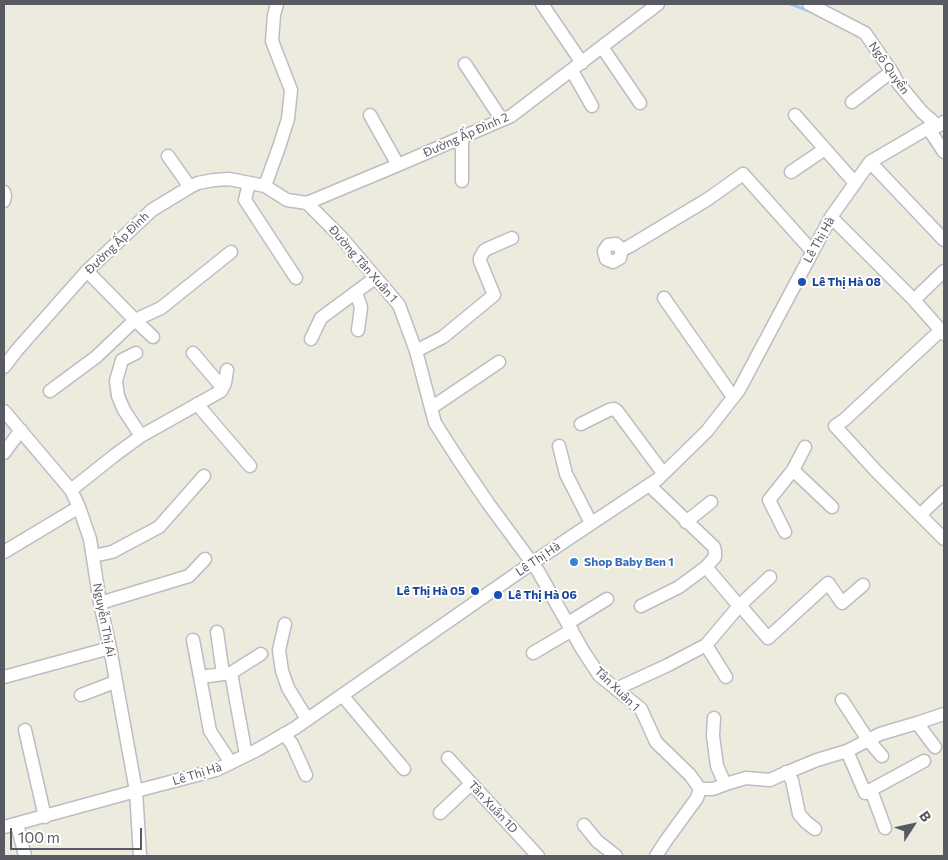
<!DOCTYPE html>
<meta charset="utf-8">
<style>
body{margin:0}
#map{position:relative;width:948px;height:860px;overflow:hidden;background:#ecebde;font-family:Commissioner,sans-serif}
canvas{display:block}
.frame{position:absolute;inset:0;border:5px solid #585a61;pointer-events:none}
.north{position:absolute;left:888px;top:800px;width:50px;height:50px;-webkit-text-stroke:4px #fff;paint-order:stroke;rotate:55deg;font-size:14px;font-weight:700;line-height:20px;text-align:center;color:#585a61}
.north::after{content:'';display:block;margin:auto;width:18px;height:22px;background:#585a61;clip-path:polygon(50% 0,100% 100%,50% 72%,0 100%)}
.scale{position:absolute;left:10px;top:828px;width:132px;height:22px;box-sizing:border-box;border:2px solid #585a61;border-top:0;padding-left:6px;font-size:15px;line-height:18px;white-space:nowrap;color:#585a61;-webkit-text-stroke:4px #fff;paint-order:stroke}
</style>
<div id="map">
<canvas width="948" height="860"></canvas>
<div class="frame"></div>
<div class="north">B</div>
<div class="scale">100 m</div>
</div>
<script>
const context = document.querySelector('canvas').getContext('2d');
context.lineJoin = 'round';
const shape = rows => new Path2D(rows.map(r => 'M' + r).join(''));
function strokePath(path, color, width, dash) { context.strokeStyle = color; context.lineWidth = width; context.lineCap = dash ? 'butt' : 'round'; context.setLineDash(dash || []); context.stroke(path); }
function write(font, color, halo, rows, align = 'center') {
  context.font = font + ' Commissioner,sans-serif'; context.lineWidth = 4; context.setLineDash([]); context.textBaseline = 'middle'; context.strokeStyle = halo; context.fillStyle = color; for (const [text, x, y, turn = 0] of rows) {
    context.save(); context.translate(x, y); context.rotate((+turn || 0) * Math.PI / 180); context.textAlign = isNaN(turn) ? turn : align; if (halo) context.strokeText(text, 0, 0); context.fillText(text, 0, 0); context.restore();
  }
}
strokePath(shape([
 [790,4,809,11]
]), '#9cc3ff', 2.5);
const minor = shape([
 [542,4,582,63],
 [809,4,865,33,892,72,898,83,922,112,938,126],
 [602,47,640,103],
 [465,64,502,120],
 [572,71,592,106],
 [852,102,883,78,892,72],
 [370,115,398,165],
 [795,115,855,183],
 [928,128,944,152],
 [168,156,190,187],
 [870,162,944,240],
 [791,172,825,149],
 [462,181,462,137],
 [249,183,245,200,296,278],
 [265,186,279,147,288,119,291,90,272,41,274,15,277,4],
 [4,192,5,196,4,201],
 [307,203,398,165,511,116,658,4],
 [831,217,914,300,944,334],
 [616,244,622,250,620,258,613,262,606,259,604,251,608,245,616,244],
 [622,250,630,246,708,199,743,174,812,251],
 [356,293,361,307,358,330],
 [664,298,733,397],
 [914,300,944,271],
 [941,330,844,420,835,426,876,471,944,539],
 [153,337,135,320,161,308,231,252],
 [311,339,321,318,375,278],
 [416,351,443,337,494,295,480,261,480,258,484,251,487,249,512,238],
 [136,353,122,360,116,381,118,396,124,410,141,436],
 [193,353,222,387],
 [4,367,17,350,87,271,152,210,190,187,198,183,214,180,229,179,265,186,287,200,307,203,341,237,399,305,416,351,435,423,458,459,488,503,538,571,582,649,599,675,641,709,656,742,690,775,700,789,697,798,665,842,656,856],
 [50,391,96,357,135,320,87,271],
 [197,404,250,466],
 [431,408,499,362],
 [4,411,71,490,79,507,90,539,100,603,110,648,136,791,140,856],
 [581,424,609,410,614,409,617,411,663,473],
 [559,446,566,474,591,523],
 [805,447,793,470,832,507],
 [4,453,21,430],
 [71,490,115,455,141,436,221,391,225,383,227,370],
 [920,515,944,492],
 [686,522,711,502],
 [785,532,769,500,793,470],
 [4,552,79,507],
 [93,556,112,552,159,527,204,476],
 [770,577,739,606,744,610,768,638,828,583,842,603,863,585],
 [100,603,189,576,205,559],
 [641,606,679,587,706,567,715,557,715,552,714,547,649,485],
 [568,623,607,599],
 [285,624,279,650,282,671,288,688,307,719],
 [217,632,223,674],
 [193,640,200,677],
 [706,645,726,677],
 [533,653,572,630],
 [231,673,200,677,210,731,231,763],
 [4,677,110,648],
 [616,689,668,665,706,645,739,606,706,567],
 [81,695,115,682],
 [342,695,404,769],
 [842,700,868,740,882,756],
 [714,718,713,736,717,766,725,784],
 [917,723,935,747],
 [25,730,45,817],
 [284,734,292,744,306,775],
 [847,751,865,793,924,761],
 [246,755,231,673,261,654],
 [448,758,538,856],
 [786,772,792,780,799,814,806,822,815,829],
 [700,789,713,789,729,783,746,778,770,780,783,774,817,760,847,751,880,734,917,723,944,714],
 [871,790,885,828],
 [440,813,471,784],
 [17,824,25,856],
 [584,825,597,841,616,856],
 [4,827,136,791,216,770,257,750,295,728,532,563,658,479,707,431,739,390,831,217,870,162,928,128,938,126,944,122]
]);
strokePath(minor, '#bcbdc4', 15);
strokePath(minor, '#fff', 12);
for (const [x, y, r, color] of [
 [802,282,5,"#1a4fb4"],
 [574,562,5,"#3f7fe0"],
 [475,591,5,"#1a4fb4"],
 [498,595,5,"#1a4fb4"]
]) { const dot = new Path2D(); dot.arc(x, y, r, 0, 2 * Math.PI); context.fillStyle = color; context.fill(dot); strokePath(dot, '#fff', 2); }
write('12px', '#585a61', '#fff', [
 ["Ngô Quyền",889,68,55],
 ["Đường Ấp Đình 2",466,135,-24],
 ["Lê Thị Hà",819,240,-61],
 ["Đường Ấp Đình",117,243,-44],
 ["Đường Tân Xuân 1",363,264,49],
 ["Lê Thị Hà",538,559,-34],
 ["Nguyễn Thị Ai",104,620,79],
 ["Tân Xuân 1",617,689,44],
 ["Lê Thị Hà",197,774,-17],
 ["Tân Xuân 1D",493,807,47]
]);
write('bold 12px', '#164399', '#fff', [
 ["Lê Thị Hà 08",812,282],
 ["Lê Thị Hà 05",465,591,"right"],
 ["Lê Thị Hà 06",508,595]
], 'left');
write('bold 12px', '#366cbe', '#fff', [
 ["Shop Baby Ben 1",584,562]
], 'left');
</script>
